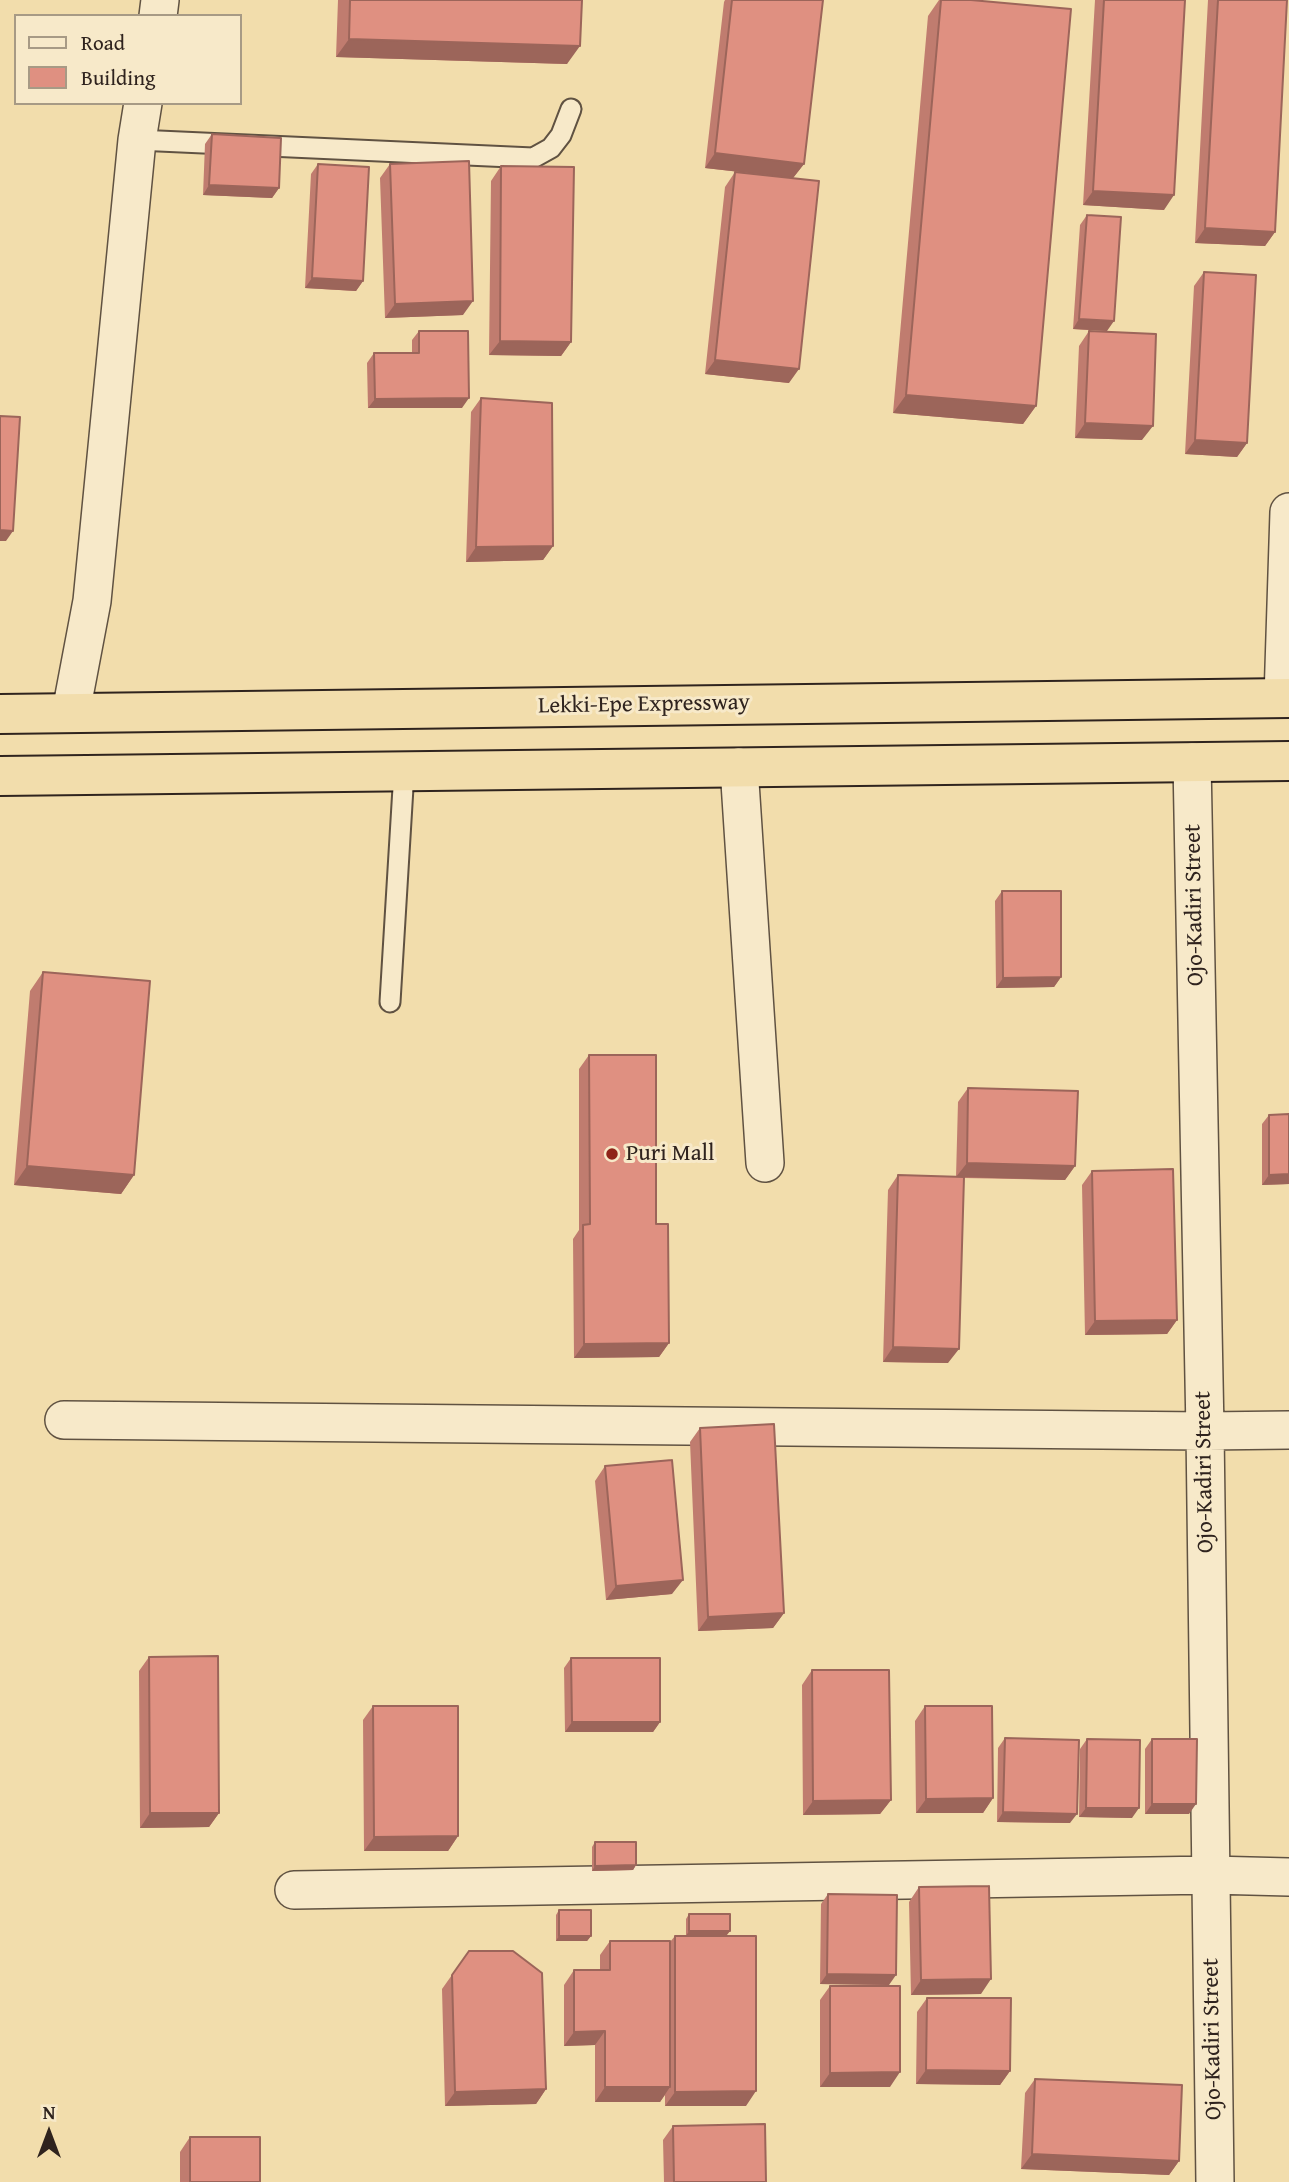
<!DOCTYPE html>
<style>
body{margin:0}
#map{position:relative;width:1289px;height:2182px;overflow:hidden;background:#f2ddac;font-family:"Gentium Book Plus",serif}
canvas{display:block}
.legend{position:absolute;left:14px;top:14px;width:228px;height:91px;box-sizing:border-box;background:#f7e9c9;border:2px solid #a79a85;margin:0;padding:9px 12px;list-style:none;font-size:21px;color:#2f231e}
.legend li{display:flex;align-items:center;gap:14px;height:35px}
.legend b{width:35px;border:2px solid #a79a85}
.north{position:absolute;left:14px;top:2098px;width:70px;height:70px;-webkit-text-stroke:5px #f7e9c9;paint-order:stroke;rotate:0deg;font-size:19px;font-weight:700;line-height:28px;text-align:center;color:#2f231e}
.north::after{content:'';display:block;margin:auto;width:24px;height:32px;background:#2f231e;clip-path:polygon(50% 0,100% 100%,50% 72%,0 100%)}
</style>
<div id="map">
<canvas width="1289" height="2182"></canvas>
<ul class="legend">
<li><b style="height:9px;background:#f7e9c9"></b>Road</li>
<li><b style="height:19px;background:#df9081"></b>Building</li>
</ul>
<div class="north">N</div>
</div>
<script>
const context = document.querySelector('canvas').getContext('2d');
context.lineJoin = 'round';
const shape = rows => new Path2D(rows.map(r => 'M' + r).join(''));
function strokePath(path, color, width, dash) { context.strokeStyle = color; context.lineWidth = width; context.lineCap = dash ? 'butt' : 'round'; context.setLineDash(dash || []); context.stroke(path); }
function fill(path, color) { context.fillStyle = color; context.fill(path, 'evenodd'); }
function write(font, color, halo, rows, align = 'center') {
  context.font = font + ' "Gentium Book Plus",serif'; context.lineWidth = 6; context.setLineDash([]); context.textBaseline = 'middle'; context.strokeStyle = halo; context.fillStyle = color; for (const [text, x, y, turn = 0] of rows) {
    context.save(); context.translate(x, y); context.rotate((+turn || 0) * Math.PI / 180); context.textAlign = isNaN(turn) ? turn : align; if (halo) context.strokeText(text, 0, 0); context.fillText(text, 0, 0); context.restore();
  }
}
const lane = shape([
 [137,140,533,158,551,148,561,135,571,109],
 [390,1002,404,771]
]);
const street = shape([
 [158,16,160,0],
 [1283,698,1289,512],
 [71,712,92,601,137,140,143,103],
 [1192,762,1205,1431,1215,2182],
 [739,767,765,1163],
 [64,1420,1205,1431,1289,1430],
 [294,1890,1211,1875,1289,1877]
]);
const highway = shape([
 [0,714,1289,698],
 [0,776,1289,761]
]);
strokePath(lane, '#605242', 23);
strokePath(street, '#605242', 40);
strokePath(highway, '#2f231e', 42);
strokePath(lane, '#f7e9c9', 19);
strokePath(street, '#f7e9c9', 37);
strokePath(highway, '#f2ddac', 38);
fill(shape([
 [338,0,582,0,567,64,336,57],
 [725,0,823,0,804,164,793,178,705,168,724,2],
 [939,0,971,0,1036,406,1023,424,893,413,928,16],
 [1095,0,1185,0,1164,210,1083,205],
 [1208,0,1287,0,1275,232,1265,246,1195,243],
 [212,134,279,188,272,198,203,195,205,144],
 [318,164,363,281,356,291,305,288,311,174],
 [390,164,463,315,385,318,380,178],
 [501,166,571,342,561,356,489,355,491,181],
 [735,172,789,383,705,374,725,187],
 [1087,215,1107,331,1073,329,1080,225],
 [1204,272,1247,443,1237,457,1185,454,1194,286],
 [419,331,462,408,368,408,367,363,374,353,412,353,412,340],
 [1089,331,1142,440,1075,438,1079,346],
 [481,398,553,546,543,560,466,562,471,412],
 [1002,891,1061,977,1054,987,996,988,995,901],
 [43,972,134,1175,121,1194,14,1185,30,991],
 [589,1055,656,1224,669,1343,659,1357,574,1358,573,1239,579,1230,579,1069],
 [968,1088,1075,1166,1065,1180,964,1178,948,1363,883,1362,888,1190,898,1175,956,1177,958,1102],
 [1269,1115,1289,1184,1262,1185,1262,1124],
 [1092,1171,1177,1320,1167,1334,1085,1335,1082,1185],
 [700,1428,784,1613,773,1628,698,1631,690,1442],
 [605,1466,672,1594,606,1600,595,1481],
 [149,1657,219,1813,209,1827,140,1828,139,1671],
 [571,1658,660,1722,653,1732,565,1732,564,1668],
 [812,1670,891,1800,880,1814,803,1815,802,1685],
 [373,1706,458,1836,448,1851,364,1851,363,1720],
 [925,1706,993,1798,983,1813,916,1813,915,1721],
 [1005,1738,1070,1823,997,1822,998,1748],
 [1087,1739,1132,1818,1079,1817,1080,1749],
 [1152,1739,1189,1814,1145,1814,1145,1749],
 [595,1842,636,1865,633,1870,592,1871,592,1847],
 [919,1887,981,1994,911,1995,909,1902],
 [828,1894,889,1985,820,1984,821,1904],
 [559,1910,591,1936,587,1941,556,1941,556,1915],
 [689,1914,730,1931,726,1936,746,2106,665,2106,665,2095,660,2102,595,2102,595,2045,564,2046,564,1985,574,1970,600,1970,600,1955,610,1941,670,1942,675,1936,686,1936,686,1919],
 [469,1951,546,2089,536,2104,445,2106,442,1989],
 [830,1986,890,2087,820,2087,820,2000],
 [927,1998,1010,2071,1000,2085,916,2084,917,2012],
 [1035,2079,1179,2161,1169,2175,1021,2169,1025,2093],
 [673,2126,766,2182,664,2182,663,2140],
 [190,2137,260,2182,180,2182,180,2152]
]), '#c07c6f');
fill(shape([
 [349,39,580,46,567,64,336,57],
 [715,153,804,164,793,178,705,168],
 [209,185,279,188,272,198,203,195],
 [1093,191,1174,195,1164,210,1083,205],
 [1205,228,1275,232,1265,246,1195,243],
 [312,278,363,281,356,291,305,288],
 [473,301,463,315,385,318,395,304],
 [1079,319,1114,321,1107,331,1073,329],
 [500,341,571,342,561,356,489,355],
 [715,360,799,369,789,383,705,374],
 [906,395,1036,406,1023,424,893,413],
 [469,398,462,408,368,408,375,399],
 [1085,423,1153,426,1142,440,1075,438],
 [1195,440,1247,443,1237,457,1185,454],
 [0,530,13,531,6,541,0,541],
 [553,546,543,560,466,562,476,547],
 [1061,977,1054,987,996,988,1003,978],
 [967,1163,1075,1166,1065,1180,956,1177],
 [27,1166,134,1175,121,1194,14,1185],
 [1289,1174,1289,1184,1262,1185,1269,1175],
 [1177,1320,1167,1334,1085,1335,1095,1321],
 [669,1343,659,1357,574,1358,584,1344],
 [893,1347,959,1349,948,1363,883,1362],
 [683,1580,672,1594,606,1600,616,1586],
 [784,1613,773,1628,698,1631,708,1617],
 [572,1722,660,1722,653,1732,565,1732],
 [993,1798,983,1813,916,1813,926,1799],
 [891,1800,880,1814,803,1815,813,1801],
 [1152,1804,1196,1804,1189,1814,1145,1814],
 [1086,1808,1139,1808,1132,1818,1079,1817],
 [1003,1812,1077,1814,1070,1823,997,1822],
 [150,1813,219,1813,209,1827,140,1828],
 [458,1836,448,1851,364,1851,374,1837],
 [636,1865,633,1870,592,1871,595,1866],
 [689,1931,730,1931,726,1936,686,1936],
 [559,1936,591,1936,587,1941,556,1941],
 [827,1974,896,1975,889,1985,820,1984],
 [991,1979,981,1994,911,1995,921,1980],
 [605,2031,595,2045,564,2046,574,2032],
 [926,2070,1010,2071,1000,2085,916,2084],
 [900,2072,890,2087,820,2087,830,2073],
 [605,2087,670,2087,660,2102,595,2102],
 [546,2089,536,2104,445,2106,455,2092],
 [756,2091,746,2106,665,2106,675,2092],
 [1032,2154,1179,2161,1169,2175,1021,2169]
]), '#9c655a');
const building = shape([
 [350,0,582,0,580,46,349,39,350,0],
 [732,0,823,0,804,164,715,153,732,0],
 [941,0,971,0,1071,9,1036,406,906,395,941,0],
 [1104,0,1185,0,1174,195,1093,191,1104,0],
 [1218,0,1287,0,1275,232,1205,228,1218,0],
 [212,134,281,138,279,188,209,185,212,134],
 [469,161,473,301,395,304,390,164,469,161],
 [318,164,369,167,363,281,312,278,318,164],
 [501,166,574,167,571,342,500,341,501,166],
 [735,172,819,181,799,369,715,360,735,172],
 [1087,215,1121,217,1114,321,1079,319,1087,215],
 [1204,272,1256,275,1247,443,1195,440,1204,272],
 [419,331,468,331,469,398,375,399,374,353,419,353,419,331],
 [1089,331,1156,334,1153,426,1085,423,1089,331],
 [481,398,552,403,553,546,476,547,481,398],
 [0,416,20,417,13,531,0,530,0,416],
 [1002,891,1061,891,1061,977,1003,978,1002,891],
 [43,972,150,981,134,1175,27,1166,43,972],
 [589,1055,656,1055,656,1224,668,1224,669,1343,584,1344,583,1225,590,1224,589,1055],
 [968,1088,1078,1091,1075,1166,967,1163,968,1088],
 [1289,1114,1289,1174,1269,1175,1269,1115,1289,1114],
 [1173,1169,1177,1320,1095,1321,1092,1171,1173,1169],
 [898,1175,964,1177,959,1349,893,1347,898,1175],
 [774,1424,784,1613,708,1617,700,1428,774,1424],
 [672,1460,683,1580,616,1586,605,1466,672,1460],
 [218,1656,219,1813,150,1813,149,1657,218,1656],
 [571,1658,660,1658,660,1722,572,1722,571,1658],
 [812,1670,889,1670,891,1800,813,1801,812,1670],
 [373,1706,458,1706,458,1836,374,1837,373,1706],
 [925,1706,992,1706,993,1798,926,1799,925,1706],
 [1005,1738,1079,1740,1077,1814,1003,1812,1005,1738],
 [1087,1739,1140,1740,1139,1808,1086,1808,1087,1739],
 [1152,1739,1197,1739,1196,1804,1152,1804,1152,1739],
 [595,1842,636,1842,636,1865,595,1866,595,1842],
 [989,1886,991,1979,921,1980,919,1887,989,1886],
 [828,1894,897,1895,896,1975,827,1974,828,1894],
 [559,1910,591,1910,591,1936,559,1936,559,1910],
 [689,1914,730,1914,730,1931,689,1931,689,1914],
 [675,1936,756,1936,756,2091,675,2092,675,1936],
 [610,1941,670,1941,670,2087,605,2087,605,2031,574,2032,574,1970,610,1970,610,1941],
 [469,1951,513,1951,542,1973,546,2089,455,2092,452,1975,469,1951],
 [830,1986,900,1986,900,2072,830,2073,830,1986],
 [927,1998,1011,1998,1010,2071,926,2070,927,1998],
 [1035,2079,1182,2085,1179,2161,1032,2154,1035,2079],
 [765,2124,766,2182,674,2182,673,2126,765,2124],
 [190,2137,260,2137,260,2182,190,2182,190,2137]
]);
fill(building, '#df9081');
strokePath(building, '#9c655a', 2);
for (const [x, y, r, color] of [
 [612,1154,7,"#8f2418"]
]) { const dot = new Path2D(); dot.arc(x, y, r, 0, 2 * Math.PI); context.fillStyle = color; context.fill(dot); strokePath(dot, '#f7e9c9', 2.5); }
write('23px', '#2f231e', '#f7e9c9', [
 ["Lekki-Epe Expressway",644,705,-1],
 ["Ojo-Kadiri Street",1195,905,-91],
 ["Ojo-Kadiri Street",1205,1472,-91],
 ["Ojo-Kadiri Street",1213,2039,-91]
]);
write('23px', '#2f231e', '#f7e9c9', [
 ["Puri Mall",626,1154]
], 'left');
</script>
